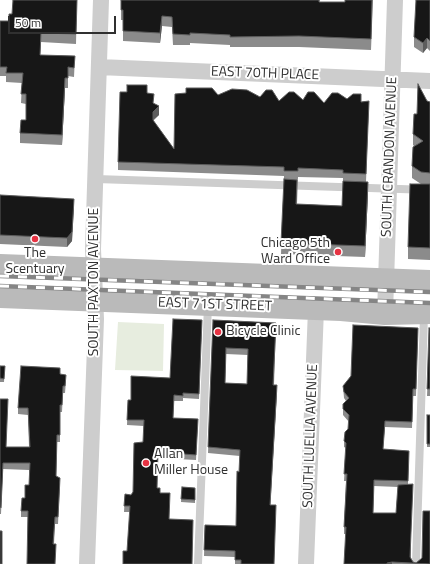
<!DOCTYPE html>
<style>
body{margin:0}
#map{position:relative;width:430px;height:564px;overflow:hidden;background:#fff;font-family:"Titillium Web",sans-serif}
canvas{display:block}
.scale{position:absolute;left:8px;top:16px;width:108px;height:18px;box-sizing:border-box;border:2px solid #303030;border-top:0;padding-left:5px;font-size:12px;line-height:14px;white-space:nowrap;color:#303030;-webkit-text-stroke:3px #fff;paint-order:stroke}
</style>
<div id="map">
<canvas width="430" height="564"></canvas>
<div class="scale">50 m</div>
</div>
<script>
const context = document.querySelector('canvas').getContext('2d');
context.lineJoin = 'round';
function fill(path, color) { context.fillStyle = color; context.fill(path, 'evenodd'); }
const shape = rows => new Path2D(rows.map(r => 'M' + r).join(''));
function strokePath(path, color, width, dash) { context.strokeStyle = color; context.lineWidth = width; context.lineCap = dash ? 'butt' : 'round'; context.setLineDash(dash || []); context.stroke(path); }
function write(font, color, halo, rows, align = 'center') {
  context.font = font + ' "Titillium Web",sans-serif'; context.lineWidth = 4; context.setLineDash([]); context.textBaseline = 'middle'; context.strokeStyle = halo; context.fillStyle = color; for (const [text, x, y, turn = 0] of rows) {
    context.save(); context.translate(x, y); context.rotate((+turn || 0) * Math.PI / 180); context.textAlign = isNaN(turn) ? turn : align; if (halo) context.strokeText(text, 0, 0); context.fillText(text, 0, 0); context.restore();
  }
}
fill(shape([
 [118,322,164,324,163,371,115,370]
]), '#e7eddf');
strokePath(shape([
 [96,179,430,190],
 [198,564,208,305],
 [416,564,424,315]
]), '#cdcdcd', 8);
strokePath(shape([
 [99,67,430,81],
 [385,314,395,0],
 [87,564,96,319,93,249,101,0],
 [306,564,316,309]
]), '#cdcdcd', 16);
strokePath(shape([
 [0,265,430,281],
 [0,297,341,310,385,314,430,313]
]), '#bababa', 22);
const rail = shape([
 [0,276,430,292],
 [0,286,430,303]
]);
strokePath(rail, '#858585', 4.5);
strokePath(rail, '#fff', 3, [9]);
fill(shape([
 [77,0,76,44,41,42,40,55,75,56,74,77,68,76,68,88,65,88,62,145,20,143,20,133,26,120,26,104,21,103,22,83,6,82,6,76,0,76,0,21,9,21,12,14],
 [121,0,320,0,319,2,345,2,345,0,373,0,371,50,299,47,230,47,230,45,190,43,190,45,173,45,172,27,162,26,160,43,123,41,123,20,121,20],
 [430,0,430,51,427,48,423,53,414,47,414,37],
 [127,92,147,93,159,115,153,121,174,149,218,95,260,97,279,101,303,100,324,103,347,99,361,102,369,101,366,182,368,193,365,257,281,254,284,176,118,170,118,162],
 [298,177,343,178,342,206,297,204],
 [427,101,430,102,430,260,408,259,408,247,421,184,412,178,412,166,414,146,413,145,413,134,417,114],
 [0,195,74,208,72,241,67,247,0,244],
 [202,320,199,399,183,398,183,401,174,401,173,418,198,419,196,460,158,458,127,551,130,512,124,512,125,494,131,495,133,492,143,442,144,426,127,425,128,400,131,400,170,378],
 [213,320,276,323,274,385,277,391,270,505,274,564,235,564,235,557,204,556,205,525,236,526,240,456,208,453],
 [226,354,248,355,247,384,225,383],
 [418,328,416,396,413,396,412,428,385,427,383,449,409,451,408,484,411,558,413,562,416,563,430,564,344,564,346,534,344,534,344,527,346,481,344,481,346,448,344,447,344,441,348,429,349,422,343,415,343,404,346,401,344,398,343,386],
 [374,486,398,487,396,513,373,513],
 [430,328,430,396,427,396],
 [0,366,5,366,4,382,0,382],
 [60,374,66,381,65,393,63,393,62,412,60,412,60,442,57,442,56,476,60,484,58,524,55,524,54,544,55,564,28,517,21,517,21,511,29,485,29,470,3,469,1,514,0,514,0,399,6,447,29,447,28,415,18,414,18,408],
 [427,415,430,415,430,447,427,447],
 [182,487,195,488,195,503,181,502]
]), '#8b8b8b');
fill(shape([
 [162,16,162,26,160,43,160,33],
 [427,38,427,48,423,53,423,43],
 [65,78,65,88,62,145,62,135],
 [159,106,159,115,153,120,153,129,153,112],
 [368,182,368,193,365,257,365,246],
 [74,199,72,241,67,247,67,238],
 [277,385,277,391,270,511,270,505],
 [392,562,392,564,387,564,387,563]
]), '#5d5d5d');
const building = shape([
 [13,0,77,0,76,34,41,33,40,55,75,56,74,68,68,67,68,78,65,78,62,135,20,133,21,120,26,120,26,94,21,94,23,73,6,73,7,67,0,67,0,21,9,21,9,14,12,14,13,0],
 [121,0,319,0,319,2,345,2,345,0,372,0,371,39,299,36,230,37,230,35,190,33,190,35,173,34,172,17,162,16,160,33,123,31,123,10,121,10,121,0],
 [416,0,430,0,430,41,427,38,423,43,414,37,416,0],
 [418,84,427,101,430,102,430,173,421,172,412,166,413,147,423,141,413,134,414,114,417,114,418,84],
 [127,85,147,85,147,93,154,94,153,103,159,106,153,112,153,120,174,149,175,94,186,93,186,88,212,88,218,95,232,89,247,90,260,97,266,90,272,90,279,101,289,92,294,92,303,100,308,92,314,92,324,103,332,93,338,93,347,99,353,94,361,94,361,102,369,101,366,174,343,173,343,170,298,168,298,171,284,171,284,167,118,162,120,92,127,92,127,85],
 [284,179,297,180,296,204,342,206,343,181,368,182,365,246,281,243,284,179],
 [410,184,430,184,430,248,408,247,410,184],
 [0,195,74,199,72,232,67,238,0,235,0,195],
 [173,319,202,320,199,394,183,393,183,396,174,395,173,418,198,419,196,455,158,452,157,488,160,488,160,493,170,493,169,519,193,520,192,564,123,564,123,551,127,551,130,506,124,506,125,494,131,495,133,492,134,443,143,442,144,420,127,420,128,400,131,400,131,376,170,378,173,319],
 [213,320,276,323,273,385,277,385,270,505,276,505,274,564,241,564,241,560,235,560,235,551,204,550,205,525,236,526,237,471,239,472,240,450,208,447,213,320],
 [226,348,248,349,247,384,225,383,226,348],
 [353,325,418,328,416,389,413,389,412,422,385,421,383,449,409,451,408,481,374,480,373,513,396,513,398,485,413,484,410,557,413,562,416,563,422,558,423,511,430,511,430,564,392,562,387,563,387,564,344,564,346,527,344,527,347,474,344,474,346,443,344,441,345,432,348,429,349,415,343,409,343,404,349,398,344,392,343,386,351,376,353,325],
 [429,328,430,328,430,389,427,389,429,328],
 [0,366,5,366,4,379,0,378,0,366],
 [21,366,60,368,60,374,66,375,65,386,63,386,62,405,60,405,60,435,57,435,56,476,60,478,58,517,55,517,53,544,56,544,55,564,27,564,28,511,21,511,22,498,25,498,25,485,29,485,30,463,3,463,1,508,0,507,0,399,8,399,6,447,30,447,28,408,18,408,21,366],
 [427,415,430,415,430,444,427,444,427,415],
 [182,487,195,488,195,500,181,499,182,487],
 [0,531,2,531,2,564,0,564,0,531]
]);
fill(building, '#171717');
strokePath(building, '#5d5d5d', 1);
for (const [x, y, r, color] of [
 [35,239,4,"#e73343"],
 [338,252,4,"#e73343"],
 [218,332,4,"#e73343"],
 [146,463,4,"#e73343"]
]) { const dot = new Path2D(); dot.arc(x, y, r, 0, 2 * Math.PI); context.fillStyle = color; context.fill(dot); strokePath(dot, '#fff', 1.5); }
write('14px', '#303030', '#fff', [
 ["EAST 70TH PLACE",265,74,2],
 ["SOUTH CRANDON AVENUE",390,157,-88],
 ["SOUTH PAXTON AVENUE",95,282,-90],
 ["EAST 71ST STREET",215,305,2],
 ["SOUTH LUELLA AVENUE",311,436,-88]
]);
write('14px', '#303030', '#fff', [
 ["Chicago 5th",330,244,"right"],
 ["Ward Office",330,260,"right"],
 ["The",35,254,"center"],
 ["Scentuary",35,270,"center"],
 ["Bicycle Clinic",226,332],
 ["Allan",154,455],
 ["Miller House",154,471]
], 'left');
</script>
